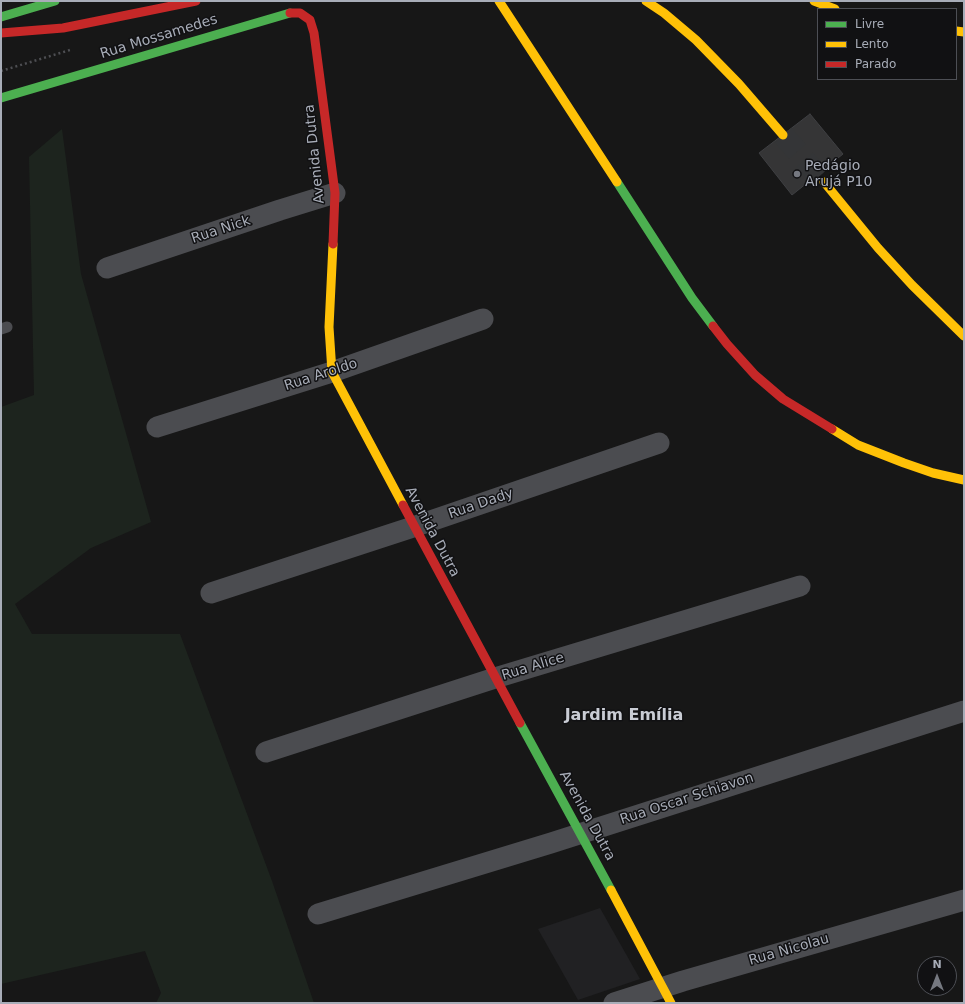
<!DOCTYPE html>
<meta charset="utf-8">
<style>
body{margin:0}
#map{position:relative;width:965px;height:1004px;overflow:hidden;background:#171717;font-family:"DejaVu Sans",sans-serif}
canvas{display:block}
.frame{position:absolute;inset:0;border:2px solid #a8adb8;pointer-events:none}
.legend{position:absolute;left:817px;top:8px;width:140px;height:72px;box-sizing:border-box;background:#111113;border:1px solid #4d4f55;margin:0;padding:5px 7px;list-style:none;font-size:12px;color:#a8adb8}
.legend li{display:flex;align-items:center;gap:8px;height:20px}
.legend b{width:20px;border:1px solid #4d4f55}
.north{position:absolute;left:917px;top:956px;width:40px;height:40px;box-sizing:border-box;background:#111113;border:1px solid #4d4f55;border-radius:50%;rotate:0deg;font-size:11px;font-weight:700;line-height:16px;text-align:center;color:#a8adb8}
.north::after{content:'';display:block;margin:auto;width:14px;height:18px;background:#757880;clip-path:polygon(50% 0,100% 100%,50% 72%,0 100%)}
</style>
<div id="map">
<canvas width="965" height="1004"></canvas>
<div class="frame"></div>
<ul class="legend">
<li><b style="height:5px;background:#4caf50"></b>Livre</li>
<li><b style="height:5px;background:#ffc107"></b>Lento</li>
<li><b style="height:5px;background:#c62828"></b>Parado</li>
</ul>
<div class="north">N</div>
</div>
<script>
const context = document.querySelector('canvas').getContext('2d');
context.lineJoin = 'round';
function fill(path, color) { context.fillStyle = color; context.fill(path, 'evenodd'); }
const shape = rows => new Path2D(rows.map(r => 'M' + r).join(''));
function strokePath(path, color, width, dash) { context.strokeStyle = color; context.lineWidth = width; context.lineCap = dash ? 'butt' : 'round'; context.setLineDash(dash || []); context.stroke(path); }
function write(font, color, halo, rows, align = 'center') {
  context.font = font + ' "DejaVu Sans",sans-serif'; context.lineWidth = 3; context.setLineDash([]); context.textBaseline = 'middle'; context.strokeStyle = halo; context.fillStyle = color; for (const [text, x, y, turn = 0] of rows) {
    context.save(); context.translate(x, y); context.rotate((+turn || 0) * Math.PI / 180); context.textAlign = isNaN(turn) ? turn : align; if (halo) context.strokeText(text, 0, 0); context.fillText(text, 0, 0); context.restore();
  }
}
fill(shape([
 [600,908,640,979,578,1000,538,929]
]), '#212123');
fill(shape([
 [62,129,81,274,151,522,91,548,15,604,32,634,180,634,272,881,314,1003,156,1003,161,993,145,951,1,984,1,407,34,395,29,157]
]), '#1d241e');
const building = shape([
 [810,114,843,154,792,195,759,153,810,114]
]);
fill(building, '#353536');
strokePath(building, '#3f4043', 1);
strokePath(shape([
 [783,135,824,182]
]), '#343537', 22, [22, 11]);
strokePath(shape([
 [1,71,70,50]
]), '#4d4e52', 2.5, [2, 3]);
strokePath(shape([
 [1,329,7,327]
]), '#4b4c50', 11);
strokePath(shape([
 [107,268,280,210,335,193],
 [157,427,332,372,483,319],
 [211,593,413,527,659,443],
 [266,752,495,678,800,586],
 [318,914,551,843,964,711],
 [614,1003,683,981,964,900]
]), '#4b4c50', 21);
strokePath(shape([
 [1,17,55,1],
 [1,98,290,13],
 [617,182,692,298,713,326],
 [520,723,611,890]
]), '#4caf50', 9);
strokePath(shape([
 [499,1,617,182],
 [646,1,664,13,696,40,739,84,783,135],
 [814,1,835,9],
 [956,31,964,32],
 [824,182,878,248,912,285,964,336],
 [333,244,329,327,332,372,403,505],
 [832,429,858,445,904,463,933,473,964,480],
 [611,890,671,1003]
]), '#ffc107', 9);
strokePath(shape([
 [290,13,300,13,310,20,314,33,335,193,333,244],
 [1,33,63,28,196,1],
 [713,326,727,344,755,375,783,399,832,429],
 [403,505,520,723]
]), '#c62828', 9);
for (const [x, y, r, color] of [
 [797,174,4,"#757880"]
]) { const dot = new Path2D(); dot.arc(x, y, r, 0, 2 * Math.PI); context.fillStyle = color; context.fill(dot); strokePath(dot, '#111113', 1.5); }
write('14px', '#a8adb8', '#111113', [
 ["Rua Mossamedes",159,37,-17],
 ["Avenida Dutra",315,154,-96],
 ["Rua Nick",221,230,-18],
 ["Rua Aroldo",321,375,-18],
 ["Rua Dady",481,504,-19],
 ["Avenida Dutra",432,532,62],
 ["Rua Alice",533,667,-17],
 ["Rua Oscar Schiavon",687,799,-18],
 ["Avenida Dutra",587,816,61],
 ["Rua Nicolau",789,950,-16]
]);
write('14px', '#a8adb8', '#111113', [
 ["Pedágio",805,166],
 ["Arujá P10",805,182]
], 'left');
write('bold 16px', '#c9ccd4', '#111113', [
 ["Jardim Emília",624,716]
]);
</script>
